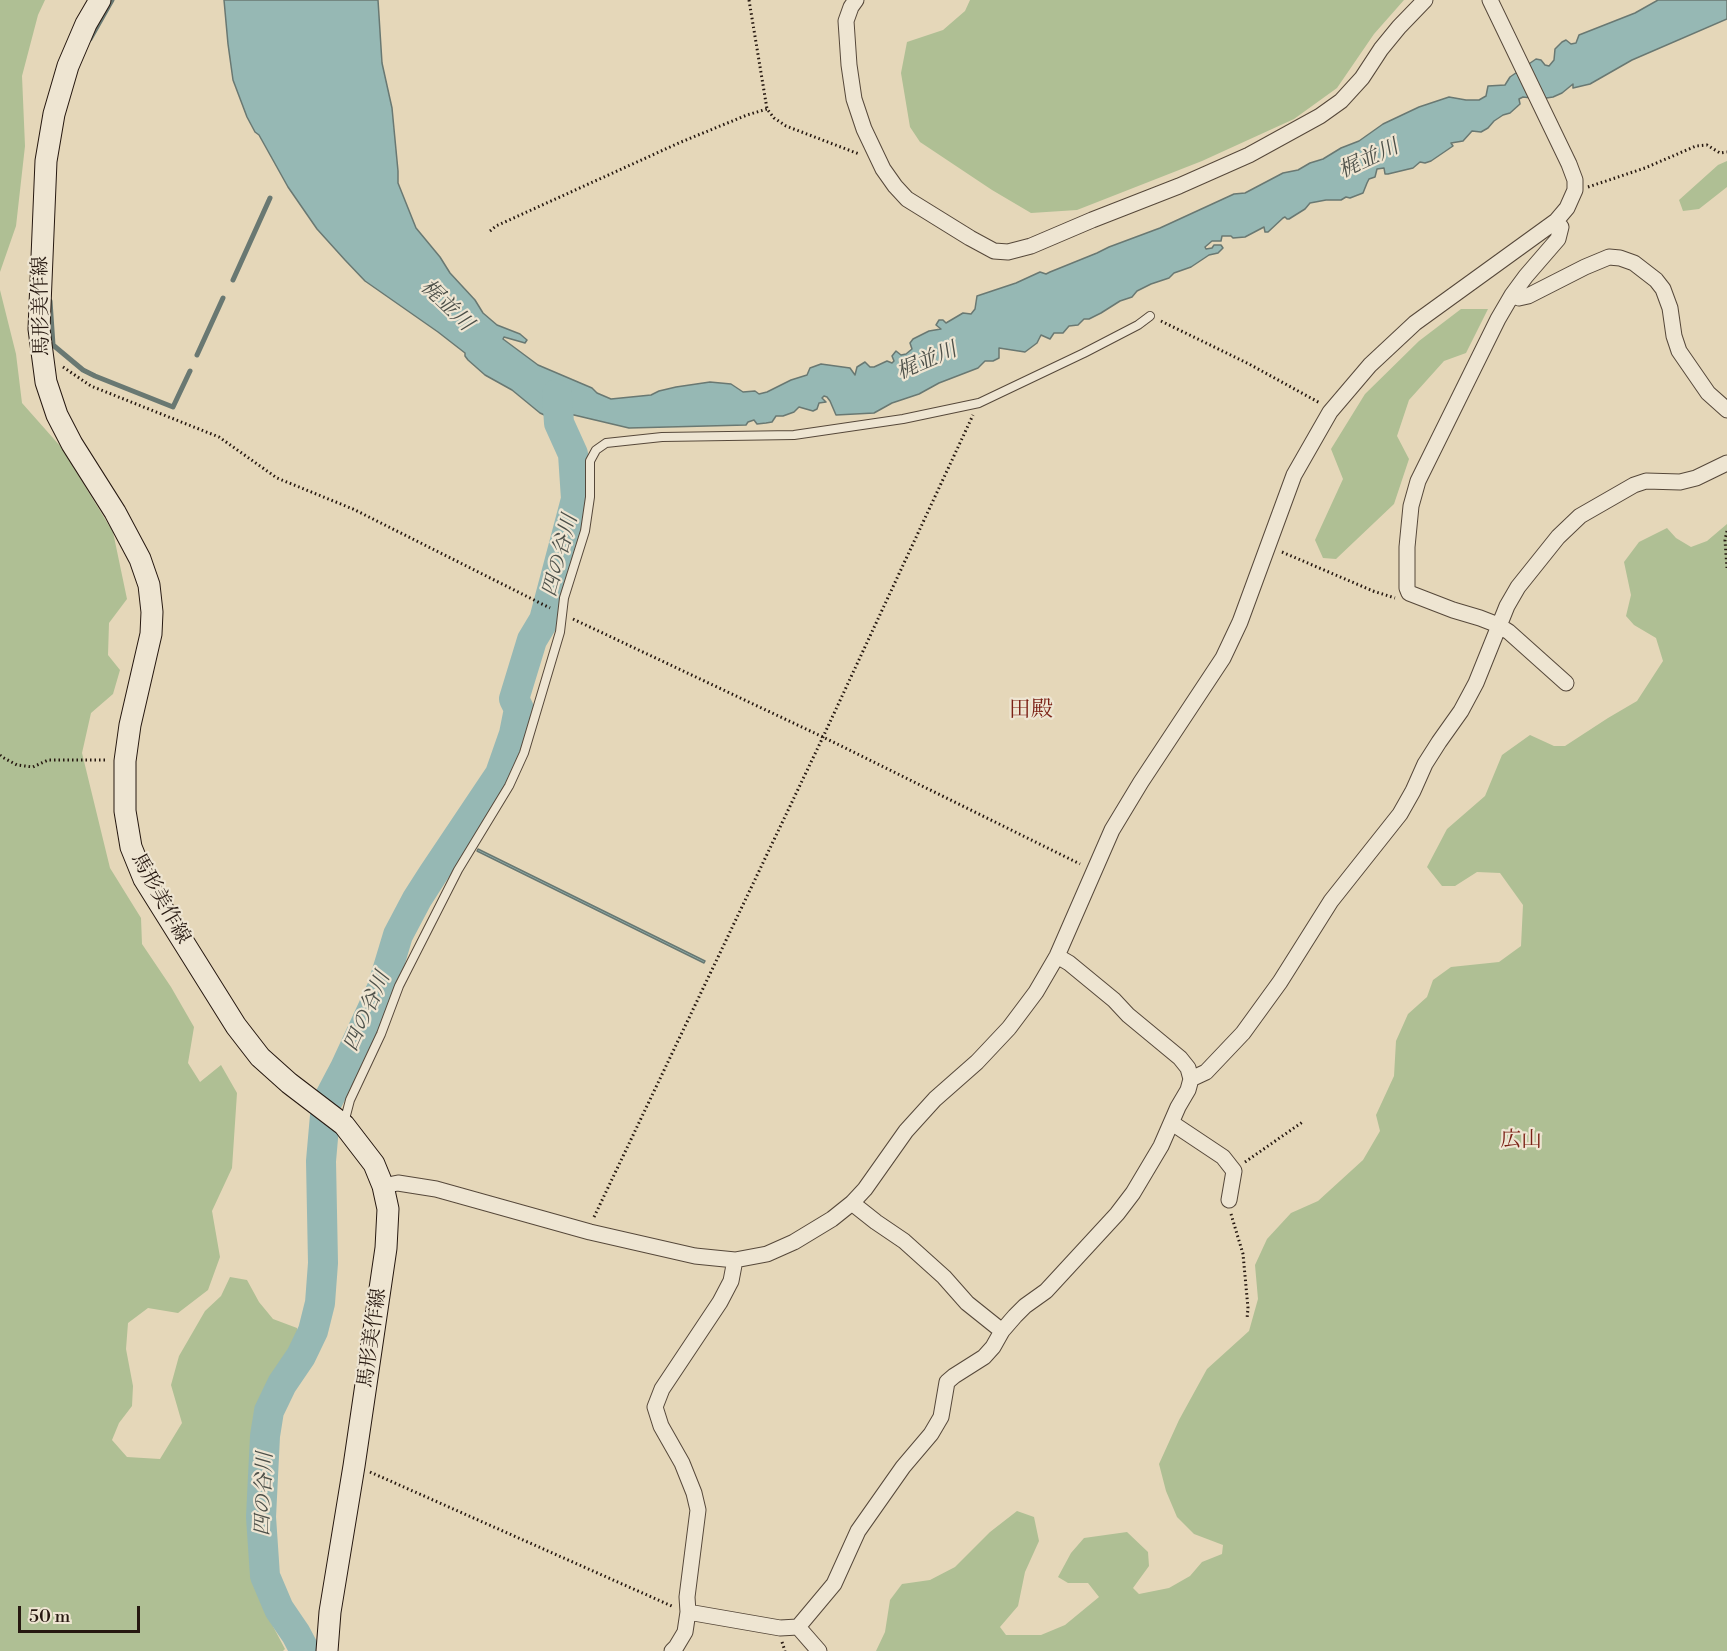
<!DOCTYPE html>
<meta charset="utf-8">
<style>
body{margin:0}
#map{position:relative;width:1727px;height:1651px;overflow:hidden;background:#e5d7b9;font-family:"Libre Bodoni",serif}
canvas{display:block}
.scale{position:absolute;left:18px;top:1606px;width:122px;height:27px;box-sizing:border-box;border:3px solid #261810;border-top:0;padding-left:8px;font-size:18px;line-height:21px;white-space:nowrap;color:#261810;-webkit-text-stroke:4px #eee5d2;paint-order:stroke}
</style>
<div id="map">
<canvas width="1727" height="1651"></canvas>
<div class="scale">50 m</div>
</div>
<script>
const context = document.querySelector('canvas').getContext('2d');
context.lineJoin = 'round';
function fill(path, color) { context.fillStyle = color; context.fill(path, 'evenodd'); }
const shape = rows => new Path2D(rows.map(r => 'M' + r).join(''));
function strokePath(path, color, width, dash) { context.strokeStyle = color; context.lineWidth = width; context.lineCap = dash ? 'butt' : 'round'; context.setLineDash(dash || []); context.stroke(path); }
function write(font, color, halo, rows, align = 'center') {
  context.font = font + ' "Libre Bodoni","Noto Serif JP",serif'; context.lineWidth = 4.5; context.setLineDash([]); context.textBaseline = 'middle'; context.strokeStyle = halo; context.fillStyle = color; for (const [text, x, y, turn = 0] of rows) {
    context.save(); context.translate(x, y); context.rotate((+turn || 0) * Math.PI / 180); context.textAlign = isNaN(turn) ? turn : align; if (halo) context.strokeText(text, 0, 0); context.fillText(text, 0, 0); context.restore();
  }
}
fill(shape([
 [0,0,45,0,38,15,22,76,25,146,16,226,0,272],
 [970,0,1404,0,1374,34,1337,88,1294,119,1202,161,1077,210,1031,213,992,190,920,142,910,127,901,73,907,42,943,30,965,11],
 [1727,161,1727,187,1699,209,1683,211,1679,200,1718,165],
 [0,290,16,354,22,403,61,447,113,532,127,599,109,623,108,655,120,670,113,694,91,713,82,753,110,868,141,918,142,944,171,987,194,1027,188,1063,200,1082,221,1065,237,1093,232,1168,212,1211,220,1257,208,1290,178,1313,148,1308,128,1323,126,1349,133,1386,132,1406,119,1423,112,1440,127,1457,160,1459,182,1423,171,1385,179,1356,205,1311,221,1296,230,1277,247,1280,259,1302,273,1319,297,1328,297,1347,272,1389,261,1426,256,1507,255,1563,266,1613,285,1649,283,1651,0,1651],
 [1461,309,1488,309,1466,353,1444,361,1409,400,1397,436,1409,459,1394,504,1336,559,1323,558,1315,540,1343,479,1331,449,1365,394,1419,341],
 [1727,524,1727,1651,876,1651,885,1632,890,1600,902,1584,930,1580,955,1567,990,1532,1017,1511,1034,1517,1039,1541,1025,1572,1018,1606,1000,1627,1006,1635,1041,1635,1065,1625,1099,1597,1088,1583,1068,1583,1058,1577,1071,1553,1084,1538,1127,1532,1148,1552,1149,1566,1133,1588,1139,1594,1169,1588,1190,1576,1202,1562,1222,1554,1223,1545,1194,1534,1177,1517,1166,1491,1159,1464,1179,1420,1207,1369,1249,1331,1258,1299,1255,1265,1267,1239,1291,1213,1318,1201,1363,1160,1380,1131,1376,1115,1394,1076,1396,1041,1408,1014,1427,997,1433,980,1451,967,1499,962,1521,946,1523,905,1500,873,1477,872,1455,886,1442,886,1427,867,1447,829,1485,796,1502,755,1530,735,1554,746,1565,746,1608,718,1637,701,1663,661,1656,638,1634,625,1626,616,1631,595,1624,562,1639,542,1667,528,1676,538,1691,547,1707,541]
]), '#afbf94');
const water = shape([
 [224,0,378,0,382,63,392,108,398,171,398,183,416,228,440,257,450,273,475,300,483,313,497,325,520,334,527,340,525,343,504,337,503,339,538,365,592,388,597,393,611,399,651,395,659,391,676,387,710,382,731,384,743,392,755,391,759,394,767,392,791,380,807,375,810,368,821,364,850,368,855,375,857,367,865,362,870,367,874,367,887,361,892,363,894,361,892,356,896,351,901,355,906,354,912,349,910,343,913,339,929,331,941,329,936,325,939,320,943,320,946,323,963,313,971,314,975,309,977,296,1016,283,1040,272,1046,274,1050,272,1097,253,1109,247,1160,228,1234,194,1245,193,1283,173,1298,170,1310,163,1323,159,1341,148,1359,141,1383,124,1419,107,1449,97,1466,100,1479,100,1486,96,1488,86,1505,85,1510,77,1536,59,1541,60,1545,65,1549,66,1554,60,1555,49,1562,42,1566,40,1571,44,1576,43,1579,35,1635,13,1658,0,1727,0,1727,19,1632,60,1590,84,1573,88,1573,84,1562,93,1553,97,1540,99,1523,97,1519,99,1520,104,1510,113,1503,115,1494,121,1488,128,1481,132,1472,131,1463,141,1451,143,1453,146,1431,161,1425,163,1420,162,1413,168,1388,174,1385,174,1384,168,1377,169,1375,177,1369,179,1367,183,1363,193,1350,198,1346,197,1341,200,1326,200,1310,203,1305,209,1289,219,1287,219,1285,217,1283,218,1268,232,1265,232,1264,227,1245,237,1233,238,1231,236,1222,236,1221,241,1212,241,1205,247,1206,249,1212,248,1214,245,1221,245,1223,248,1218,253,1209,255,1191,267,1174,273,1169,278,1151,284,1137,291,1132,297,1120,301,1101,313,1089,319,1084,319,1078,325,1069,326,1063,333,1054,333,1050,339,1041,335,1037,343,1025,352,999,348,999,358,993,361,985,361,978,368,939,383,919,394,892,403,874,413,836,415,830,401,827,397,824,396,822,398,826,402,819,403,817,409,813,411,799,407,794,412,783,416,776,416,772,422,766,423,757,424,754,420,748,422,746,425,629,428,574,415,569,415,566,420,551,418,540,413,512,390,485,375,468,360,465,356,465,353,438,332,365,281,345,260,317,229,288,187,259,135,255,132,247,117,233,80,228,44,224,0],
 [478,849,705,961,704,963,477,851,478,849]
]);
fill(water, '#96b8b4');
strokePath(water, '#697872', 1.5);
strokePath(shape([
 [90,39,112,0],
 [233,280,270,198],
 [50,301,53,345,83,370,95,376,173,407,190,371],
 [197,355,223,298]
]), '#697872', 5);
strokePath(shape([
 [305,1651,296,1634,279,1609,265,1576,261,1517,265,1436,269,1411,282,1384,301,1356,313,1331,320,1303,323,1263,321,1161,326,1104,345,1068,382,988,398,935,417,899,433,874,500,774,514,734,519,709,514,699,532,640,544,620,576,499,573,454,559,423,557,394]
]), '#96b8b4', 30);
const service = shape([
 [344,1123,350,1100,381,1034,399,986,458,870,509,786,524,753,560,632,564,598,585,531,590,497,590,461,596,450,606,443,662,437,794,435,903,419,979,403,1084,353,1138,325,1150,316]
]);
const minor = shape([
 [856,0,851,7,846,21,849,65,854,99,864,129,883,169,895,186,907,199,970,238,994,251,1008,252,1031,246,1092,220,1179,186,1249,155,1320,116,1341,101,1362,78,1381,49,1399,27,1425,0],
 [1556,221,1561,227,1558,239,1526,276,1512,295,1498,319,1418,481,1411,506,1407,547,1407,588,1409,593,1453,610,1480,618,1498,625,1509,632,1566,683],
 [1512,295,1519,298,1528,296,1585,267,1609,257,1620,258,1634,263,1656,280,1663,289,1670,308,1674,336,1679,351,1708,393,1727,410],
 [1191,1079,1206,1072,1243,1033,1280,982,1331,901,1400,814,1413,791,1425,764,1439,742,1461,711,1476,683,1507,606,1518,587,1558,537,1580,516,1634,485,1646,481,1680,482,1696,478,1727,463],
 [1172,1123,1223,1157,1234,1171,1229,1200],
 [383,1186,398,1183,436,1189,590,1232,695,1256,735,1260,731,1281,720,1302,662,1389,655,1407,661,1426,682,1463,694,1493,698,1510,687,1597,688,1612,685,1632,676,1647,672,1651],
 [852,1203,876,1222,904,1241,944,1277,967,1303,1002,1331],
 [735,1260,767,1254,794,1242,832,1219,852,1203,865,1189,906,1131,935,1099,977,1062,1009,1028,1036,992,1057,956,1112,830,1141,782,1223,658,1240,622,1294,475,1330,412,1370,365,1415,323,1556,221,1567,208,1575,190,1575,180,1569,164,1490,0],
 [688,1612,780,1628,798,1627,819,1651],
 [798,1627,834,1584,858,1531,903,1467,931,1434,941,1417,947,1382,954,1376,984,1357,993,1347,1002,1331,1015,1316,1025,1306,1046,1291,1117,1214,1133,1193,1161,1146,1178,1107,1188,1090,1191,1079,1188,1068,1180,1058,1128,1015,1114,1000,1069,963,1057,956]
]);
const secondary = shape([
 [100,0,86,24,68,66,54,114,46,161,39,329,46,382,57,415,72,444,115,512,140,559,149,585,152,612,151,634,130,725,125,761,125,811,131,847,144,879,236,1026,260,1057,289,1083,344,1125,374,1164,383,1186,388,1209,386,1248,354,1466,330,1612,327,1651]
]);
strokePath(service, '#56483a', 10);
strokePath(minor, '#56483a', 17);
strokePath(secondary, '#261810', 23);
strokePath(shape([
 [749,0,767,109,774,118,786,126,859,154],
 [1588,187,1645,168,1696,146,1707,145,1720,153,1727,152],
 [490,231,496,226,681,142,747,115,767,109],
 [1161,321,1249,364,1320,403],
 [63,367,91,386,219,437,277,478,353,509,550,608],
 [1727,531,1725,540,1727,568],
 [1282,552,1373,591,1395,598],
 [573,619,823,737,1080,864],
 [0,755,2,757,17,765,33,767,48,760,107,760],
 [1245,1162,1304,1121],
 [1231,1214,1243,1254,1248,1308,1247,1319],
 [594,1217,823,737,973,415],
 [370,1472,674,1607],
 [782,1642,785,1651]
]), '#261810', 3, [1.5, 3]);
strokePath(service, '#eee5d2', 8);
strokePath(minor, '#eee5d2', 15);
strokePath(secondary, '#eee5d2', 21);
write('20px', '#261810', '#eee5d2', [
 ["馬形美作線",42,306,-91],
 ["馬形美作線",160,899,61],
 ["馬形美作線",373,1338,-82]
]);
write('italic 21px', '#4d5049', '#eee5d2', [
 ["梶並川",1369,160,-25],
 ["梶並川",446,306,44],
 ["梶並川",927,362,-23],
 ["四の谷川",561,556,-75],
 ["四の谷川",368,1012,-66],
 ["四の谷川",265,1494,-88]
]);
write('21px', '#7a1f14', '#eee5d2', [
 ["広山",1521,1141]
]);
write('22px', '#7a1f14', '#eee5d2', [
 ["田殿",1031,711]
]);
</script>
